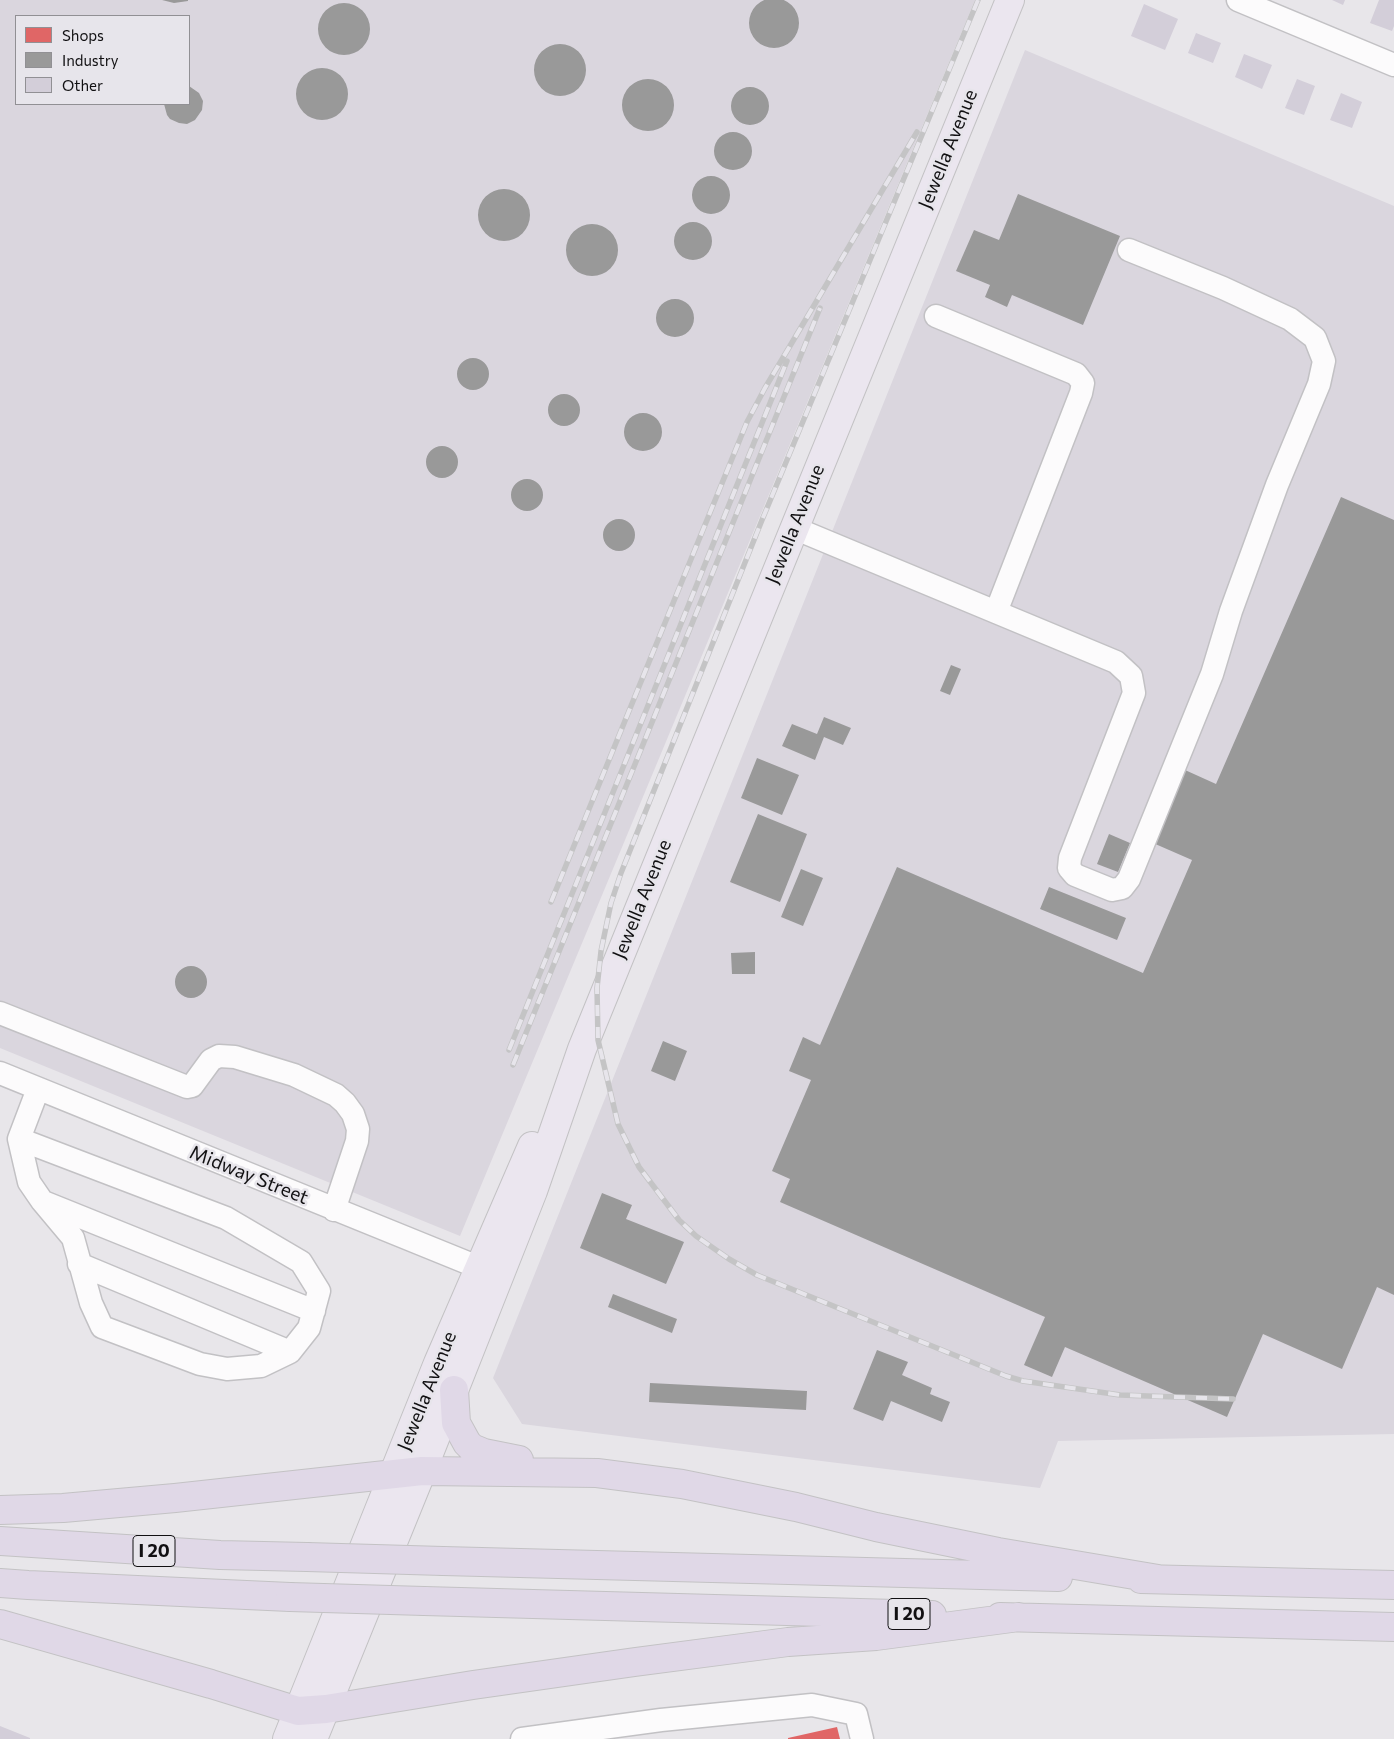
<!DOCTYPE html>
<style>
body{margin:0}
#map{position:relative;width:1394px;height:1739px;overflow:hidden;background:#e8e6ea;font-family:Commissioner,sans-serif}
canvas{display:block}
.legend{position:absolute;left:15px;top:15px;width:175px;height:90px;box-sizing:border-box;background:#e7e5eb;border:1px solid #919094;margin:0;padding:6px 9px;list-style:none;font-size:15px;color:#111012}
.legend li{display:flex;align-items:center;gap:10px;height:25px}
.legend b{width:25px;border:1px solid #919094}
</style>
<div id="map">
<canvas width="1394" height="1739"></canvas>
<ul class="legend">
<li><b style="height:14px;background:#e06666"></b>Shops</li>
<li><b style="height:14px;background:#999"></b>Industry</li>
<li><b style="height:14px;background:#d3ced9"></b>Other</li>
</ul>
</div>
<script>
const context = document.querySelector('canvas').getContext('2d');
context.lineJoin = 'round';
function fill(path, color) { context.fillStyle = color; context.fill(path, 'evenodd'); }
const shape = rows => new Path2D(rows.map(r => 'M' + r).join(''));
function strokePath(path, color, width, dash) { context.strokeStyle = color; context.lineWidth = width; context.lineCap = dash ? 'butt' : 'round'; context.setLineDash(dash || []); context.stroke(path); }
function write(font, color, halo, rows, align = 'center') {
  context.font = font + ' Commissioner,sans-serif'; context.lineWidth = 5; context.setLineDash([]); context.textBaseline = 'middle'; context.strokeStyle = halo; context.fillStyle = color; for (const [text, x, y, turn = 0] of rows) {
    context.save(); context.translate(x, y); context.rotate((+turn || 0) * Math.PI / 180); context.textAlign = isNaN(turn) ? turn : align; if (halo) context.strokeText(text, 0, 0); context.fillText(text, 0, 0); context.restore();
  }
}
fill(shape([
 [0,0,975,0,460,1236,0,1048],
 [16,16,189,16,189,104,16,104],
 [1025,50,1394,206,1394,1434,1058,1441,1040,1488,522,1424,493,1378]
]), '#dad6de');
fill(shape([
 [837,1727,840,1739,788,1739,788,1738]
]), '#e06666');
fill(shape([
 '749 23a25 25 0 1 1 50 0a25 25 0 1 1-50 0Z',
 [162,0,188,0,188,1,174,3],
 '318 29a26 26 0 1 1 52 0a26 26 0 1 1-52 0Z',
 '534 70a26 26 0 1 1 52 0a26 26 0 1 1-52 0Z',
 '296 94a26 26 0 1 1 52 0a26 26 0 1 1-52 0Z',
 '622 105a26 26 0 1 1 52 0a26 26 0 1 1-52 0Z',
 [189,86,199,93,203,101,202,110,195,120,187,124,179,123,170,119,167,115,164,104,189,104],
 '731 106a19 19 0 1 1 38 0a19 19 0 1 1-38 0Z',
 '714 151a19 19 0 1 1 38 0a19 19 0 1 1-38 0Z',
 '692 195a19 19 0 1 1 38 0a19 19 0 1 1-38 0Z',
 '478 215a26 26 0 1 1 52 0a26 26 0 1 1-52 0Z',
 [1018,194,1120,236,1083,325,1012,295,1007,307,985,297,990,285,956,271,974,230,999,240],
 '674 241a19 19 0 1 1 38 0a19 19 0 1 1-38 0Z',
 '566 250a26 26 0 1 1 52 0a26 26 0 1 1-52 0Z',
 '656 318a19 19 0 1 1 38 0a19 19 0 1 1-38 0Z',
 '457 374a16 16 0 1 1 32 0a16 16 0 1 1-32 0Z',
 '548 410a16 16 0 1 1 32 0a16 16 0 1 1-32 0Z',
 '624 432a19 19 0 1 1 38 0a19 19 0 1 1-38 0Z',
 '426 462a16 16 0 1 1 32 0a16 16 0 1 1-32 0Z',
 '511 495a16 16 0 1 1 32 0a16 16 0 1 1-32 0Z',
 [1341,497,1394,520,1394,1295,1377,1287,1342,1369,1263,1334,1227,1417,1065,1347,1052,1377,1024,1365,1045,1317,780,1202,790,1179,772,1171,811,1080,789,1071,803,1037,820,1045,897,867,1143,973,1192,860,1153,843,1185,770,1216,784],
 '603 535a16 16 0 1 1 32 0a16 16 0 1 1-32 0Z',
 [951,665,961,669,950,695,940,691],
 [824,717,851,728,843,745,824,737,815,760,782,746,792,724,817,734],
 [757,758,799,775,782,815,741,798],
 [758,814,807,834,780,902,730,882],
 [1109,834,1130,843,1118,872,1097,864],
 [801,869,823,878,803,926,781,917],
 [1049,887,1126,918,1117,940,1040,909],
 [755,952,755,974,732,974,731,953],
 '175 982a16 16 0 1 1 32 0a16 16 0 1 1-32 0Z',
 [663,1041,687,1051,675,1081,651,1071],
 [602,1193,632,1205,626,1219,684,1242,666,1284,580,1248],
 [613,1294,677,1319,672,1333,608,1307],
 [877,1350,908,1362,902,1375,932,1388,930,1394,950,1402,942,1422,891,1401,883,1421,853,1409],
 [650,1383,807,1391,806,1410,649,1402]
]), '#999');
fill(shape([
 [1332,0,1345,0,1343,5],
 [1379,0,1394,0,1394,26,1392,31,1370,23],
 [1144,4,1178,19,1165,50,1131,36],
 [1196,33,1221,43,1213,63,1188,53],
 [1244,54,1272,65,1262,89,1235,77],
 [1297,79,1315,86,1304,115,1285,108],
 [1341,93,1362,102,1352,128,1330,120],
 [0,1726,30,1738,30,1739,0,1739]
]), '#d3ced9');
const minor = shape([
 [1238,0,1394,65],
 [936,316,1076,374,1083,383,1081,393,996,612],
 [794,528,1116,662,1131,676,1134,693,1070,858,1069,868,1075,875,1112,890,1122,888,1129,879,1212,674,1231,611,1277,485,1319,384,1324,361,1315,338,1290,319,1223,288,1129,250],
 [0,1013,187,1087,192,1086,211,1060,219,1056,235,1057,294,1075,336,1095,345,1103,353,1114,358,1129,357,1141,334,1210],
 [0,1073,495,1274],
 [19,1139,226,1218,301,1262,319,1291,309,1328,290,1352,261,1366,227,1369,200,1364,102,1327,91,1303,73,1238,42,1201,29,1182,19,1139,38,1089],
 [46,1203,314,1311],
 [79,1264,290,1352],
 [522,1739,661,1720,812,1705,856,1714,862,1739]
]);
const major = shape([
 [287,1739,438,1363,532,1146],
 [313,1739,422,1471,533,1191,582,1049,1010,0]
]);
const highway = shape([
 [454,1390,456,1423,467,1443,472,1448,484,1453,519,1460],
 [0,1510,63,1508,175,1498,422,1471,597,1473,682,1484,796,1507,876,1527,998,1552,1158,1579],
 [0,1541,220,1555,307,1557],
 [443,1561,1058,1577],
 [1141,1579,1394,1585],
 [0,1583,28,1585,290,1597],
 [424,1601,932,1615],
 [1000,1617,1394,1627],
 [0,1624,211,1684,298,1711,326,1709,473,1685,635,1662,788,1642,876,1636,1019,1617]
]);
strokePath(minor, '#c2c1c4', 25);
strokePath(major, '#c3c2c4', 30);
strokePath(highway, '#c3c2c4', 30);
strokePath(minor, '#fcfbfc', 22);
strokePath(major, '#ebe6ef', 28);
strokePath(highway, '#e0d8e7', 28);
const rail = shape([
 [978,0,762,520,621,873,611,903,601,951,597,988,598,1040,618,1124,639,1167,679,1220,696,1236,729,1259,757,1275,1006,1376,1023,1381,1120,1395,1233,1399],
 [551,902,747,422,765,388,917,132],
 [509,1050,787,361],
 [513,1065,820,308]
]);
strokePath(rail, '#c4c4c5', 5.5);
strokePath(rail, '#e7e5eb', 4, [11]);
const highwayBridge = shape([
 [307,1557,443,1561],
 [290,1597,424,1601]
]);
strokePath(highwayBridge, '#c3c2c4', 30, []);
strokePath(highwayBridge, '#e0d8e7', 28);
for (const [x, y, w] of [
 [154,1551,42],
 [909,1614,42]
]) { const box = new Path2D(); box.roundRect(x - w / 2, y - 15.5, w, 31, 4); context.fillStyle = '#e7e5eb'; context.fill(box); strokePath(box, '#111012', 1); }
write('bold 18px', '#111012', null, [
 ["I 20",154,1551],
 ["I 20",909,1614]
]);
write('19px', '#111012', '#e7e5eb', [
 ["Jewella Avenue",948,149,-68],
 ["Jewella Avenue",795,524,-68],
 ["Jewella Avenue",642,899,-68],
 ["Midway Street",249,1175,22],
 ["Jewella Avenue",427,1391,-68]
]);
</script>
